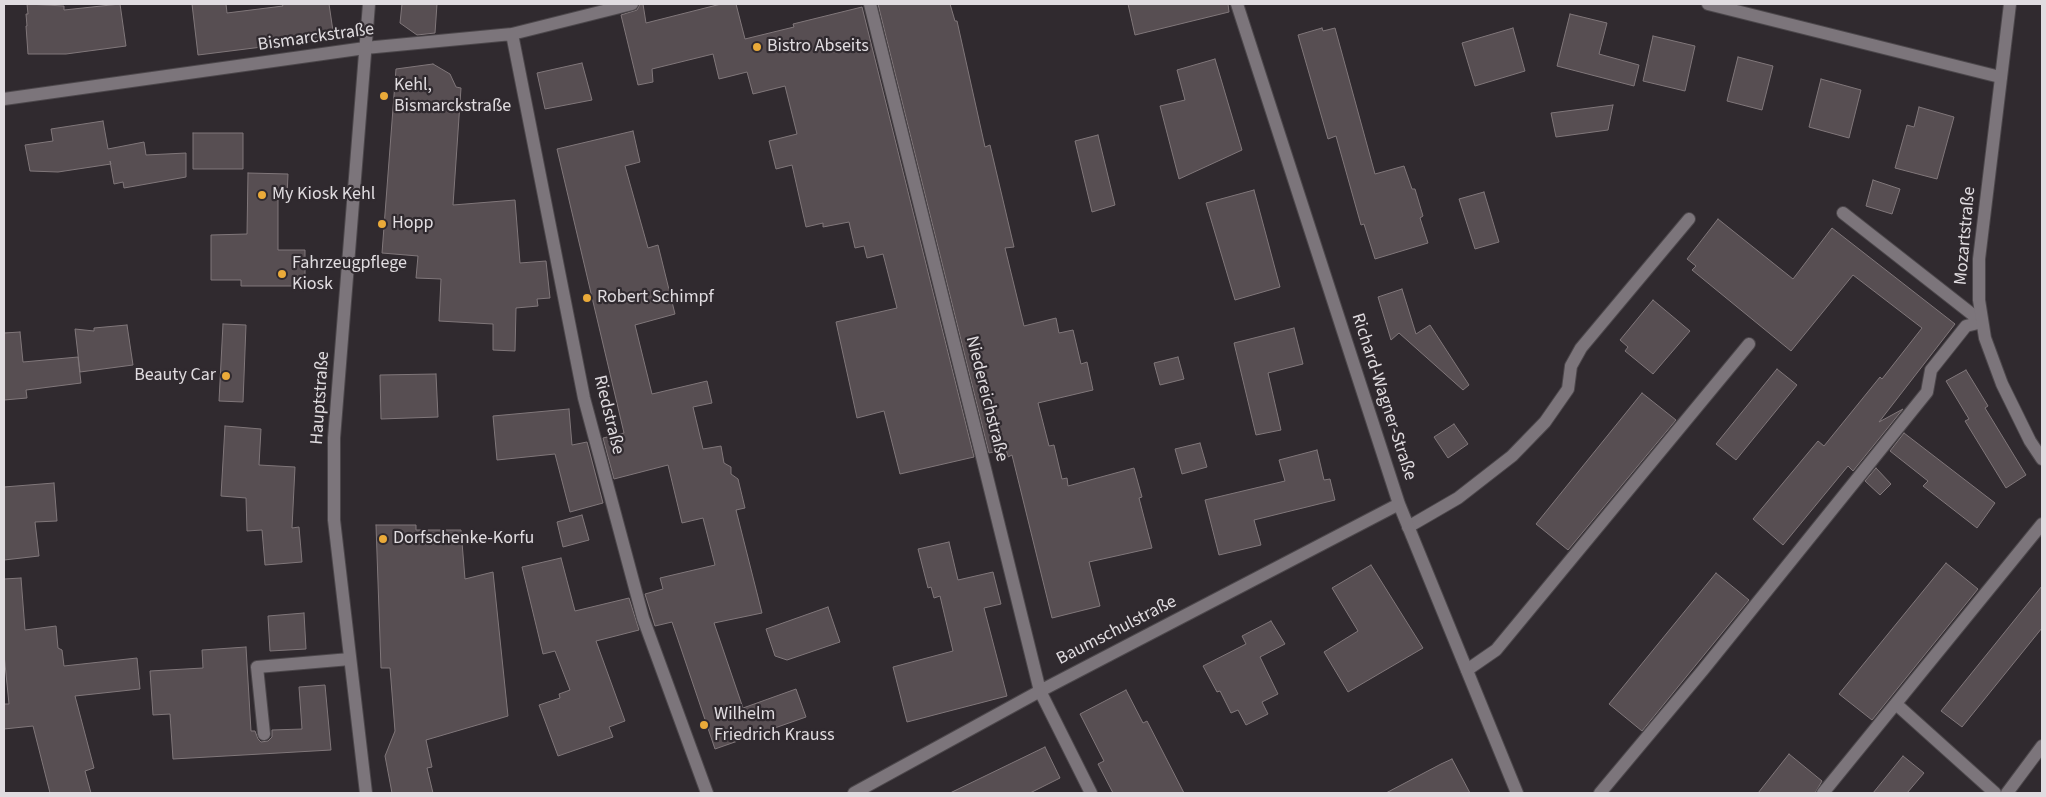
<!DOCTYPE html>
<meta charset="utf-8">
<style>
body{margin:0}
#map{position:relative;width:2046px;height:797px;overflow:hidden;background:#302a2f;font-family:"Source Sans 3",sans-serif}
canvas{display:block}
.frame{position:absolute;inset:0;border:5px solid #e0dce0;pointer-events:none}
</style>
<div id="map">
<canvas width="2046" height="797"></canvas>
<div class="frame"></div>
</div>
<script>
const context = document.querySelector('canvas').getContext('2d');
context.lineJoin = 'round';
function fill(path, color) { context.fillStyle = color; context.fill(path, 'evenodd'); }
const shape = rows => new Path2D(rows.map(r => 'M' + r).join(''));
function strokePath(path, color, width, dash) { context.strokeStyle = color; context.lineWidth = width; context.lineCap = dash ? 'butt' : 'round'; context.setLineDash(dash || []); context.stroke(path); }
function write(font, color, halo, rows, align = 'center') {
  context.font = font + ' "Source Sans 3",sans-serif'; context.lineWidth = 4.5; context.setLineDash([]); context.textBaseline = 'middle'; context.strokeStyle = halo; context.fillStyle = color; for (const [text, x, y, turn = 0] of rows) {
    context.save(); context.translate(x, y); context.rotate((+turn || 0) * Math.PI / 180); context.textAlign = isNaN(turn) ? turn : align; if (halo) context.strokeText(text, 0, 0); context.fillText(text, 0, 0); context.restore();
  }
}
const building = shape([
 [27,4,64,6,64,10,120,4,126,46,66,54,28,54,26,26,27,26,26,14,28,14,27,4],
 [192,4,226,4,227,13,283,6,282,4,329,4,334,38,198,55,192,4],
 [402,4,437,4,435,33,417,35,400,23,402,4],
 [640,4,643,4,646,23,721,4,736,4,745,39,794,27,793,24,862,7,974,457,900,474,884,411,857,418,836,322,897,308,883,254,867,258,864,246,855,248,849,222,823,227,823,223,806,227,792,165,776,169,769,141,797,134,785,86,753,94,747,72,719,79,713,54,652,69,653,82,638,85,621,15,637,10,640,4],
 [878,4,950,4,955,21,957,21,985,147,990,145,1014,247,1005,248,1024,326,1056,318,1059,333,1073,330,1081,364,1087,362,1093,390,1038,403,1049,446,1054,445,1062,479,1067,478,1068,486,1134,468,1142,497,1139,498,1152,548,1089,562,1100,606,1052,618,1012,455,1008,457,1006,449,989,453,878,4],
 [1128,4,1228,4,1229,12,1135,35,1128,4],
 [1570,14,1607,23,1599,54,1639,65,1634,86,1557,66,1570,14],
 [1322,28,1323,31,1335,28,1375,174,1404,166,1412,189,1415,189,1423,216,1420,218,1428,243,1375,259,1364,224,1361,225,1336,136,1328,139,1298,35,1322,28],
 [1513,28,1525,71,1475,86,1462,43,1513,28],
 [1653,36,1695,46,1685,91,1643,81,1653,36],
 [1738,57,1773,66,1762,110,1727,101,1738,57],
 [1215,59,1242,150,1179,179,1160,106,1185,100,1177,70,1215,59],
 [582,63,592,100,545,109,537,73,582,63],
 [433,64,450,74,456,87,461,88,453,205,515,200,520,263,546,261,550,298,537,299,538,306,516,308,515,351,493,350,493,324,439,321,441,279,416,278,418,256,382,253,396,69,433,64],
 [1821,79,1861,90,1849,138,1809,127,1821,79],
 [1613,105,1608,130,1556,137,1551,113,1613,105],
 [1919,107,1954,117,1937,179,1895,168,1907,125,1914,127,1919,107],
 [103,121,108,149,144,142,146,155,186,153,186,177,124,188,123,182,114,184,110,161,111,164,58,172,30,171,25,145,53,141,51,129,103,121],
 [633,131,640,162,625,166,648,248,658,245,675,314,635,325,652,394,707,381,712,403,693,407,703,449,721,446,724,463,731,467,731,474,738,479,745,508,736,510,762,613,714,623,743,708,796,689,806,717,715,749,672,622,655,626,645,594,663,589,660,578,715,565,703,518,682,523,668,465,614,479,603,438,624,433,557,149,633,131],
 [193,133,243,133,243,169,193,169,193,133],
 [1098,135,1115,205,1092,212,1075,141,1098,135],
 [248,173,288,174,287,197,278,196,278,250,305,250,305,286,241,286,241,280,211,280,211,235,247,234,248,173],
 [1873,180,1900,189,1892,214,1866,206,1873,180],
 [1254,190,1280,287,1235,300,1206,203,1254,190],
 [1484,192,1499,242,1475,249,1459,199,1484,192],
 [1718,219,1793,279,1832,228,1955,324,1879,422,1903,409,1853,471,1848,466,1783,545,1753,519,1818,441,1824,446,1880,377,1882,379,1922,328,1853,275,1791,351,1692,270,1696,266,1687,259,1718,219],
 [1402,289,1416,334,1430,325,1469,385,1463,390,1399,333,1391,340,1378,297,1402,289],
 [1653,300,1690,331,1653,374,1625,351,1628,347,1620,340,1653,300],
 [223,324,246,325,243,402,219,401,223,324],
 [127,325,133,365,80,372,75,329,94,331,94,328,127,325],
 [1294,328,1303,364,1268,373,1281,430,1256,435,1234,343,1294,328],
 [20,332,23,362,78,357,81,383,26,390,27,398,4,400,4,333,20,332],
 [1178,357,1184,379,1160,385,1154,363,1178,357],
 [1777,369,1797,385,1736,460,1716,444,1777,369],
 [1966,370,1988,406,1985,408,2026,475,2006,488,1965,421,1969,419,1946,381,1966,370],
 [436,374,438,417,381,419,380,375,436,374],
 [1642,393,1676,420,1568,550,1536,524,1642,393],
 [569,409,572,445,587,442,603,503,570,512,555,454,497,460,493,416,569,409],
 [1454,424,1468,444,1448,458,1434,437,1454,424],
 [225,426,261,429,259,465,295,467,292,528,299,527,302,562,265,565,262,530,247,531,246,498,221,496,225,426],
 [1904,433,1995,503,1977,528,1923,486,1928,481,1890,451,1904,433],
 [1200,443,1207,467,1182,474,1175,449,1200,443],
 [1317,450,1324,480,1330,479,1335,500,1254,520,1261,545,1219,555,1205,500,1285,481,1279,460,1317,450],
 [1876,468,1891,484,1880,495,1865,481,1876,468],
 [54,483,57,521,35,522,39,556,4,560,4,487,54,483],
 [582,515,589,540,563,547,557,522,582,515],
 [376,525,416,525,416,530,461,530,465,579,493,572,508,716,426,740,432,767,427,768,433,793,392,793,385,756,395,731,390,668,381,668,376,525],
 [949,542,958,580,993,572,1001,604,984,608,1007,696,907,722,893,667,953,651,940,596,934,598,931,587,928,588,918,549,949,542],
 [561,558,575,611,629,598,639,630,596,641,625,721,609,727,613,737,558,756,539,705,560,698,559,694,570,690,555,651,543,654,522,567,561,558],
 [1946,563,1978,589,1872,720,1839,694,1946,563],
 [1371,565,1423,648,1348,692,1324,652,1358,631,1332,588,1371,565],
 [1716,573,1749,600,1642,731,1609,704,1716,573],
 [21,578,25,630,56,626,58,648,62,650,64,666,137,658,140,689,75,696,94,768,85,771,91,793,50,793,33,726,4,729,4,704,9,704,4,654,4,579,21,578],
 [2042,586,2042,628,1962,727,1941,711,2042,586],
 [828,607,840,642,787,660,775,656,766,629,828,607],
 [304,613,306,649,270,651,268,616,304,613],
 [1271,621,1285,644,1260,657,1278,694,1262,702,1268,714,1246,725,1238,710,1231,713,1220,691,1217,692,1203,666,1246,644,1242,636,1271,621],
 [246,647,251,731,255,731,258,739,261,742,268,741,272,737,272,730,302,729,299,687,325,685,331,750,173,759,170,714,153,715,150,671,203,668,202,650,246,647],
 [1126,690,1143,723,1147,721,1184,793,1113,793,1098,764,1104,761,1080,714,1126,690],
 [1045,747,1060,778,1030,793,950,793,1045,747],
 [1789,754,1822,781,1815,793,1758,793,1789,754],
 [1903,756,1924,773,1907,793,1873,793,1903,756],
 [1452,759,1470,793,1386,793,1441,764,1452,759]
]);
fill(building, '#574e52');
strokePath(building, '#80777a', 1);
const lane = shape([
 [1843,213,1982,322],
 [1408,527,1458,498,1512,456,1545,422,1568,389,1571,366,1581,348,1689,219],
 [1467,670,1496,650,1749,344],
 [1896,704,1995,793],
 [264,734,257,667,350,659],
 [1600,793,1703,670,1927,392,1931,370,1966,326,1982,322],
 [1823,793,2042,524],
 [2007,793,2042,746]
]);
const street = shape([
 [870,4,1040,691,1091,793],
 [1237,4,1399,504,1517,793],
 [1708,4,2000,77],
 [2010,4,1979,259,1979,300,1985,338,2002,384,2030,441,2042,459],
 [512,34,584,398,643,618,707,793],
 [4,99,365,48,512,34,632,4],
 [854,793,1040,691,1399,504]
]);
const secondary = shape([
 [366,793,334,520,334,438,369,4]
]);
strokePath(lane, '#4c474b', 14);
strokePath(street, '#4c474b', 14);
strokePath(secondary, '#4c474b', 14);
strokePath(lane, '#7c757b', 12);
strokePath(street, '#7c757b', 12);
strokePath(secondary, '#7c757b', 12);
for (const [x, y, r, color] of [
 [757,47,5,"#eaaa39"],
 [384,96,5,"#eaaa39"],
 [262,195,5,"#eaaa39"],
 [382,224,5,"#eaaa39"],
 [282,274,5,"#eaaa39"],
 [587,298,5,"#eaaa39"],
 [226,376,5,"#eaaa39"],
 [383,539,5,"#eaaa39"],
 [704,725,5,"#eaaa39"]
]) { const dot = new Path2D(); dot.arc(x, y, r, 0, 2 * Math.PI); context.fillStyle = color; context.fill(dot); strokePath(dot, '#302a2f', 2); }
write('18px', '#e0dce0', '#302a2f', [
 ["Bismarckstraße",316,38,-8],
 ["Mozartstraße",1966,236,-85],
 ["Richard-Wagner-Straße",1383,397,72],
 ["Hauptstraße",321,398,-86],
 ["Niedereichstraße",986,399,76],
 ["Riedstraße",608,415,76],
 ["Baumschulstraße",1117,631,-27]
]);
write('18px', '#e0dce0', '#302a2f', [
 ["Bistro Abseits",767,47],
 ["Kehl,",394,86],
 ["Bismarckstraße",394,107],
 ["My Kiosk Kehl",272,195],
 ["Hopp",392,224],
 ["Fahrzeugpflege",292,264],
 ["Kiosk",292,285],
 ["Robert Schimpf",597,298],
 ["Beauty Car",216,376,"right"],
 ["Dorfschenke-Korfu",393,539],
 ["Wilhelm",714,715],
 ["Friedrich Krauss",714,736]
], 'left');
</script>
